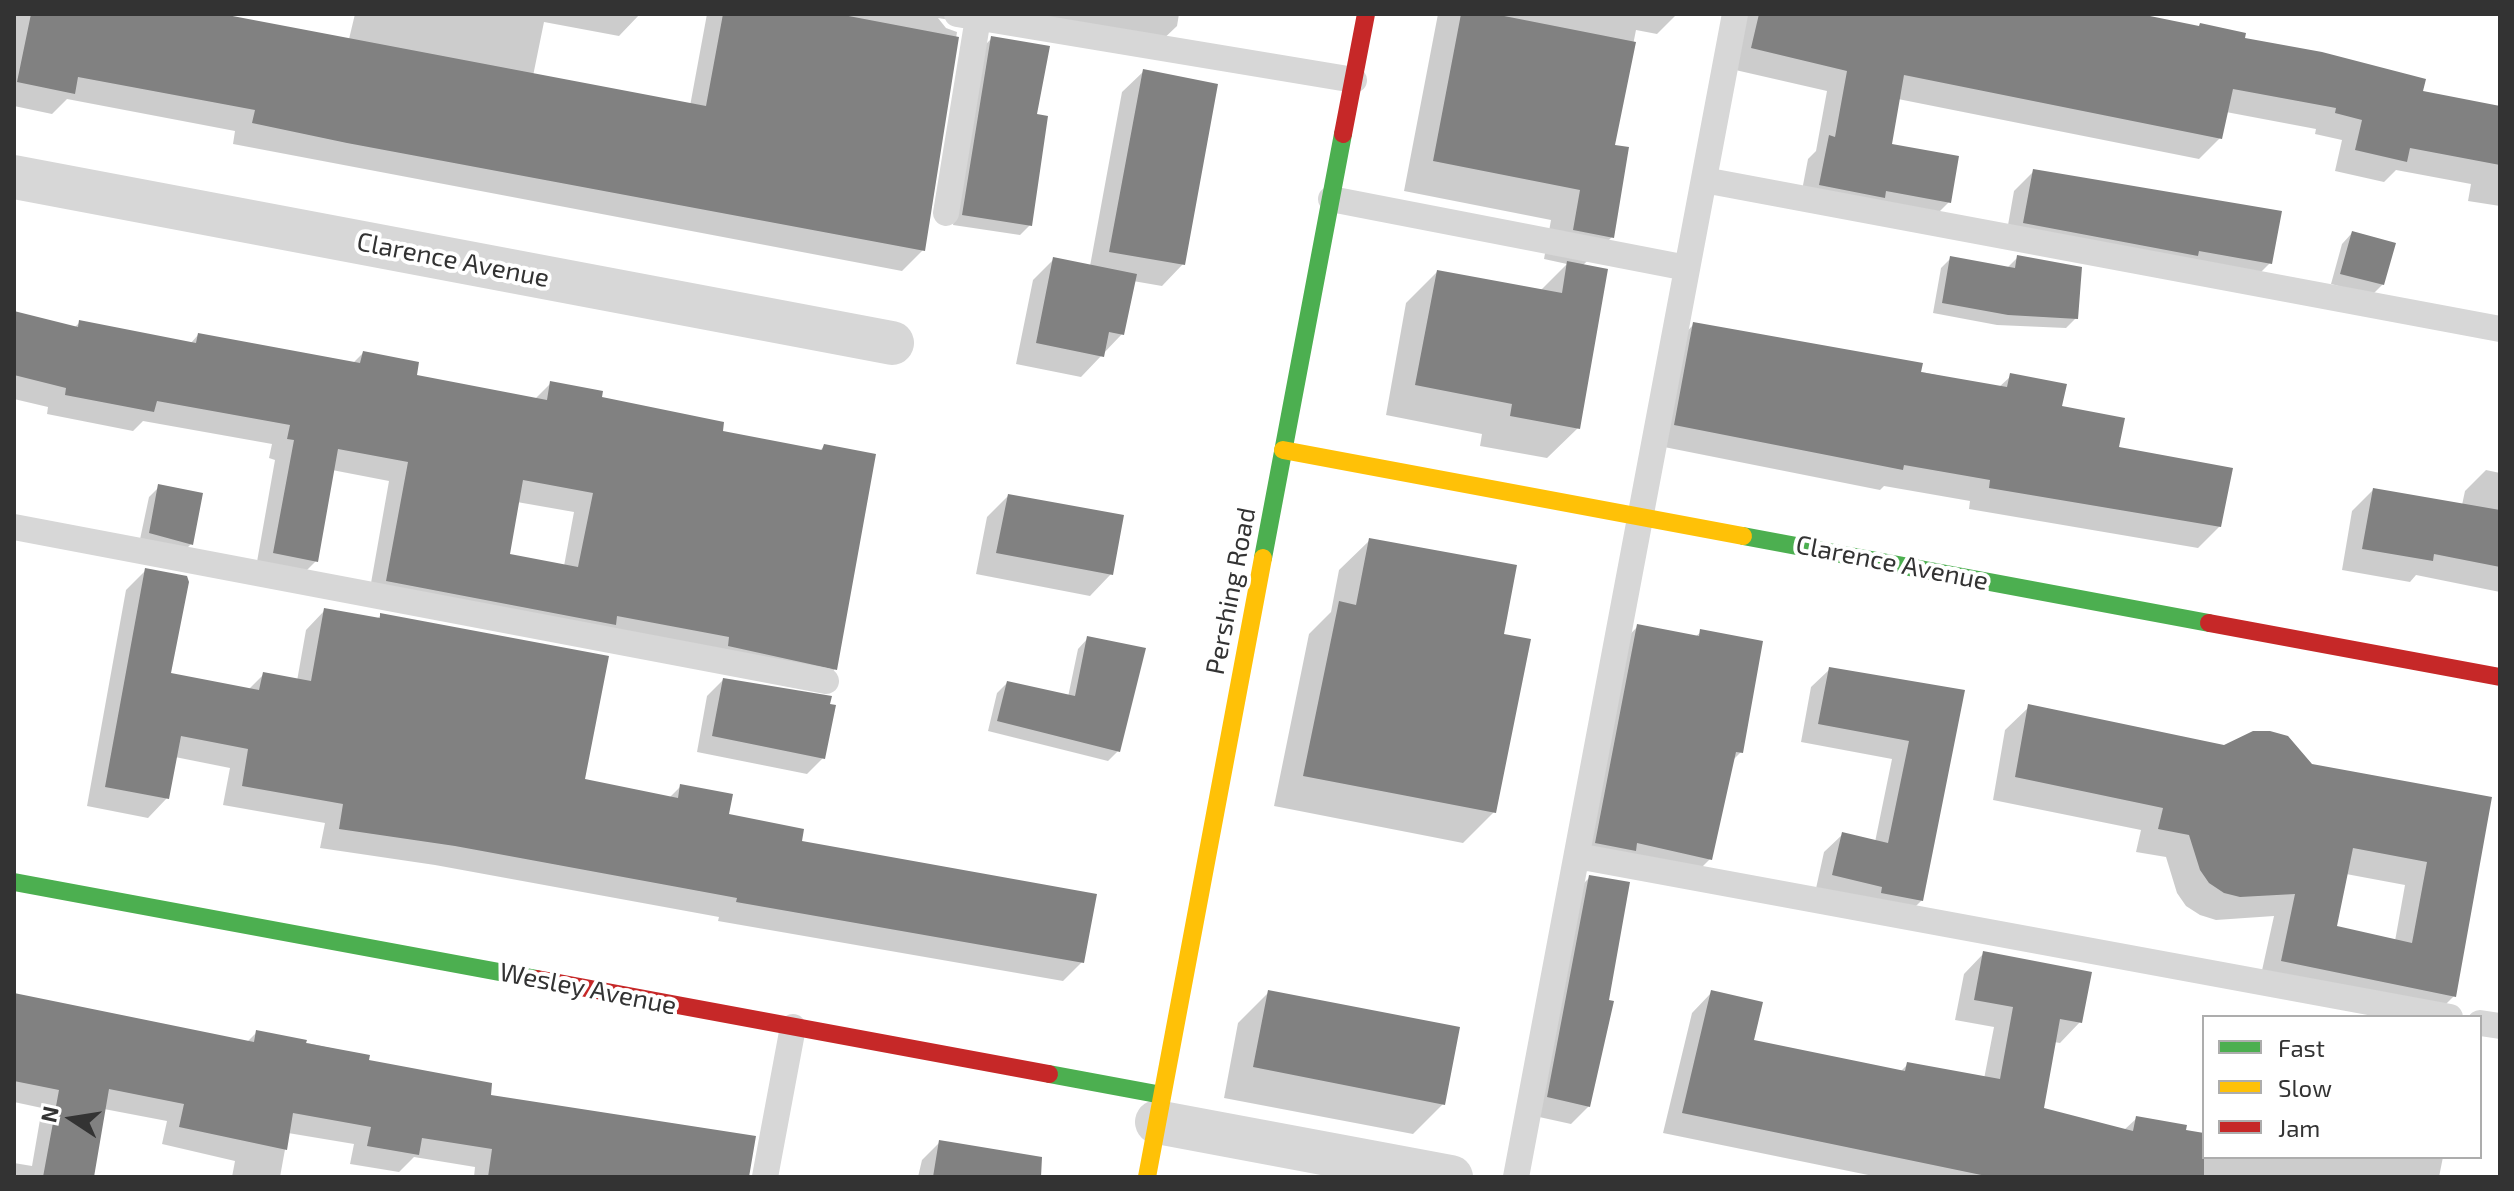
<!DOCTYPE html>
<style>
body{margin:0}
#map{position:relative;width:2514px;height:1191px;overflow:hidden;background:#fff;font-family:"Exo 2",sans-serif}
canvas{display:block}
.frame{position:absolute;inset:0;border:16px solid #333;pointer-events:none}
.legend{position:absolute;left:2202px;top:1015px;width:280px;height:144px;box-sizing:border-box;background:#fff;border:2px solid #adadad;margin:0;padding:10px 14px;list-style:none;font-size:24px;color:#333}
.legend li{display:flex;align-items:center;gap:16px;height:40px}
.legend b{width:40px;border:2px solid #adadad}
.north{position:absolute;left:32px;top:1079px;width:80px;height:80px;-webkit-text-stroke:6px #fff;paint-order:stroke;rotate:282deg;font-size:22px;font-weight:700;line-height:32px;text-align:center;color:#333}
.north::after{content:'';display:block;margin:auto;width:28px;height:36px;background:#333;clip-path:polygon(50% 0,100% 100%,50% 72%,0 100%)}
</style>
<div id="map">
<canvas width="2514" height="1191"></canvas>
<div class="frame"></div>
<ul class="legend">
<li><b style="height:10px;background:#4caf50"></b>Fast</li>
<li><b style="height:10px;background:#ffc107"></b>Slow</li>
<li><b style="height:10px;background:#c62828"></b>Jam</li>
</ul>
<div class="north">N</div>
</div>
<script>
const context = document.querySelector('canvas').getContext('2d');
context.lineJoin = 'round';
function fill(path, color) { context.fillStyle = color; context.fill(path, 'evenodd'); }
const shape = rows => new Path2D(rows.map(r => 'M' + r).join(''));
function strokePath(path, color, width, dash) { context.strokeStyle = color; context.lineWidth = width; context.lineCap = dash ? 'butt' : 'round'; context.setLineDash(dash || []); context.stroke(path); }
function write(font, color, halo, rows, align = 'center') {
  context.font = font + ' "Exo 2",sans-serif'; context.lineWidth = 8; context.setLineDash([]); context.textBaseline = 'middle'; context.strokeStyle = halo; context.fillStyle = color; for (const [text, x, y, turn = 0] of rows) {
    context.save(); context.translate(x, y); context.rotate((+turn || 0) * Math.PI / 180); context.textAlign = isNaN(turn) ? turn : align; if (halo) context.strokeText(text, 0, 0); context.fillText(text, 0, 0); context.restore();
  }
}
fill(shape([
 [16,14,231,14,231,18,349,39,355,14,640,14,619,36,544,22,533,76,690,106,707,14,1179,14,1177,26,1156,46,1033,34,938,18,946,28,957,32,923,250,902,271,233,144,235,131,67,99,52,114,14,106],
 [1438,14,1677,14,1657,34,1636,30,1613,146,1612,237,1582,266,1578,428,1547,458,1480,446,1482,434,1386,415,1406,303,1437,272,1540,291,1567,264,1544,259,1551,220,1404,191],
 [1744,14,2129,14,2242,39,2421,93,2500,108,2500,206,2468,201,2471,184,2396,170,2384,182,2335,171,2342,140,2315,134,2316,129,2226,112,2220,138,2199,159,1898,99,1889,146,1949,202,1928,223,1799,206,1808,159,1816,151,1827,91,1731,69],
 [992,38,1034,116,1030,225,1020,235,953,225,982,48],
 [1144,71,1183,264,1162,286,1133,281,1122,334,1081,377,1016,364,1033,280,1054,259,1090,266,1122,92],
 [2034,171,2270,263,2251,282,2005,242,2014,191],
 [2352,233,2383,284,2372,295,2331,284,2342,244],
 [2018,257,2076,318,2066,328,1997,325,1933,313,1941,268,1951,258,2007,268],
 [14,313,74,328,80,322,190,344,198,335,353,363,363,353,415,376,534,400,551,383,720,433,819,452,824,446,835,669,816,688,368,600,389,481,332,470,316,561,296,581,255,573,275,460,269,458,272,444,143,421,133,431,47,414,48,407,14,399],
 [517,502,574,512,564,566,507,556],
 [1694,324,1998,388,2011,376,2117,448,2220,526,2198,548,1969,509,1970,501,1884,486,1880,490,1654,445,1673,346],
 [2486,470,2500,473,2500,592,2416,575,2410,582,2342,570,2352,511,2373,490,2462,505,2465,491],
 [159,487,191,544,181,554,139,544,149,497],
 [1008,496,1111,574,1090,596,976,574,987,517],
 [1370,540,1502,635,1494,812,1463,843,1274,806,1309,634,1331,612,1339,570],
 [146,570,169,675,248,690,263,675,297,681,306,630,325,610,377,619,381,615,583,780,669,798,681,786,727,816,799,842,1082,962,1063,981,718,921,719,917,435,865,320,848,325,823,223,805,230,768,175,757,167,798,148,818,87,806,126,590],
 [1638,626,1695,637,1701,632,1741,752,1733,760,1710,859,1689,880,1575,864,1617,648],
 [1088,638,1144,650,1118,751,1108,761,988,731,997,693,1007,683,1068,697,1078,649],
 [1830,669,1963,692,1922,900,1903,919,1815,893,1824,852,1843,834,1875,842,1892,759,1801,742,1811,687],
 [723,680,823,758,807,774,697,752,707,696],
 [2029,707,2311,766,2490,798,2454,996,2433,1017,2259,984,2274,916,2216,920,2200,915,2186,906,2177,893,2166,857,2136,852,2141,830,1993,800,2005,730],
 [2346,874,2405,885,2395,941,2334,927],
 [1590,877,1607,1002,1589,1106,1571,1124,1530,1115,1572,895],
 [1984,953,2080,1022,2060,1043,2054,1042,2042,1110,2124,1130,2137,1118,2204,1135,2204,1157,2443,1157,2439,1177,1878,1177,1663,1133,1692,1013,1712,992,1752,1042,1900,1072,1908,1064,1984,1079,1994,1027,1955,1020,1964,974],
 [1269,992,1443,1104,1413,1134,1224,1098,1238,1023],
 [14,995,246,1043,257,1032,367,1056,367,1061,748,1177,474,1177,475,1167,414,1157,399,1172,350,1164,354,1144,288,1133,280,1177,232,1177,235,1161,162,1144,167,1121,104,1109,85,1177,14,1177,14,1163,32,1166,42,1108,14,1102],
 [940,1142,1024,1177,918,1177,922,1160]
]), '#0003');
fill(shape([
 [31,14,222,14,706,106,723,14,838,14,959,37,925,251,347,143,252,123,255,110,78,77,75,94,17,82],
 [1461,14,1494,14,1636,42,1615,145,1629,147,1614,238,1573,230,1580,190,1433,161],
 [1759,14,2140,14,2199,26,2200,23,2246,33,2245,38,2322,52,2426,79,2423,91,2500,106,2500,165,2410,148,2407,162,2355,150,2362,120,2335,113,2336,108,2233,89,2222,139,1904,75,1892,144,1959,156,1951,203,1886,191,1885,198,1819,185,1829,135,1835,137,1847,71,1751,48],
 [991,36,1050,46,1037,114,1048,116,1032,226,962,215],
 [1143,69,1218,84,1185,265,1109,252],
 [2033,169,2282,211,2272,264,2199,251,2198,256,2023,223],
 [2352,231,2396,243,2384,285,2340,274],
 [2017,255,2082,267,2078,319,2008,315,1942,303,1950,256,2015,268],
 [1053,257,1137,274,1124,335,1109,332,1104,357,1036,343],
 [1567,261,1608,269,1580,429,1510,416,1512,404,1415,385,1437,270,1562,293],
 [14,311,78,327,79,320,196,343,198,333,360,363,363,351,419,362,417,375,547,400,550,381,603,391,602,397,724,422,723,431,822,450,824,444,876,454,837,670,728,646,729,637,617,616,616,625,386,581,408,462,338,449,318,562,273,553,294,440,287,439,290,425,157,401,154,412,65,395,66,388,14,375],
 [523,480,593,493,578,567,510,554],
 [1693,322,1923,363,1921,372,2007,387,2010,373,2067,384,2062,406,2125,418,2119,447,2233,468,2221,527,1989,488,1990,480,1904,465,1903,470,1674,425],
 [158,484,203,493,193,545,149,533],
 [2373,488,2500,510,2500,567,2434,554,2433,561,2362,549],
 [1008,494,1124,515,1113,575,996,553],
 [1369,538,1517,565,1504,634,1531,639,1496,813,1303,776,1339,601,1356,605],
 [145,568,187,576,189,582,171,673,259,690,263,672,311,681,324,608,380,618,380,613,609,656,585,779,678,798,680,784,733,794,729,814,804,829,802,841,1097,894,1084,963,736,902,737,898,455,846,339,829,343,804,242,786,248,749,181,736,169,799,105,787],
 [1637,624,1699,636,1700,629,1763,641,1743,753,1736,752,1712,860,1637,843,1636,851,1595,843],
 [1087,636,1146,648,1120,752,997,721,1007,681,1075,696],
 [1829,667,1965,690,1923,901,1881,893,1882,887,1832,875,1842,832,1888,843,1909,741,1818,724],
 [723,678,832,696,830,704,836,705,825,759,712,736],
 [2028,704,2224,745,2253,731,2270,731,2288,736,2312,764,2492,797,2456,997,2281,961,2295,894,2240,897,2224,893,2209,883,2200,870,2189,835,2158,829,2163,808,2015,777],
 [2353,848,2427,862,2412,943,2337,926],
 [1589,875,1630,882,1609,1000,1614,1001,1590,1107,1547,1097],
 [1983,951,2092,972,2082,1023,2060,1019,2044,1108,2133,1131,2136,1116,2187,1125,2186,1130,2204,1133,2204,1177,1991,1177,1682,1113,1711,990,1763,1002,1754,1040,1905,1071,1907,1062,2000,1079,2013,1007,1974,1000],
 [1268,990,1460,1027,1445,1105,1253,1067],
 [14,993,254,1042,256,1030,307,1040,306,1043,370,1055,369,1060,492,1083,491,1095,756,1136,749,1177,488,1177,492,1149,422,1138,419,1155,367,1146,371,1127,293,1113,287,1150,179,1127,184,1104,109,1089,94,1177,43,1177,59,1090,14,1081],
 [939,1140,1042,1157,1041,1177,933,1177]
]), '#818181');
strokePath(shape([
 [957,14,1354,80],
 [1704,180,2500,329],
 [1331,199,1687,268],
 [946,213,978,18],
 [14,527,826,681],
 [1577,856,2450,1017],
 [2480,1023,2500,1026],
 [765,1177,793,1027],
 [1516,1177,1735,14]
]), '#d7d7d7', 26);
strokePath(shape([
 [14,177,892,343],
 [1157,1122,1451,1177]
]), '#d7d7d7', 44);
strokePath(shape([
 [1743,536,2209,623],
 [1263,558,1343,134],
 [14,882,537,979],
 [1049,1074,1162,1095]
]), '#4caf50', 18);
strokePath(shape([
 [1283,450,1743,536],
 [1147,1177,1263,558]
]), '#ffc107', 18);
strokePath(shape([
 [1343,134,1366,14],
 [2209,623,2500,677],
 [537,979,1049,1074]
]), '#c62828', 18);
write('26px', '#333', '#fff', [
 ["Clarence Avenue",453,260,11],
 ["Clarence Avenue",1892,563,11],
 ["Pershing Road",1231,591,-79],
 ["Wesley Avenue",588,989,11]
]);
</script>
